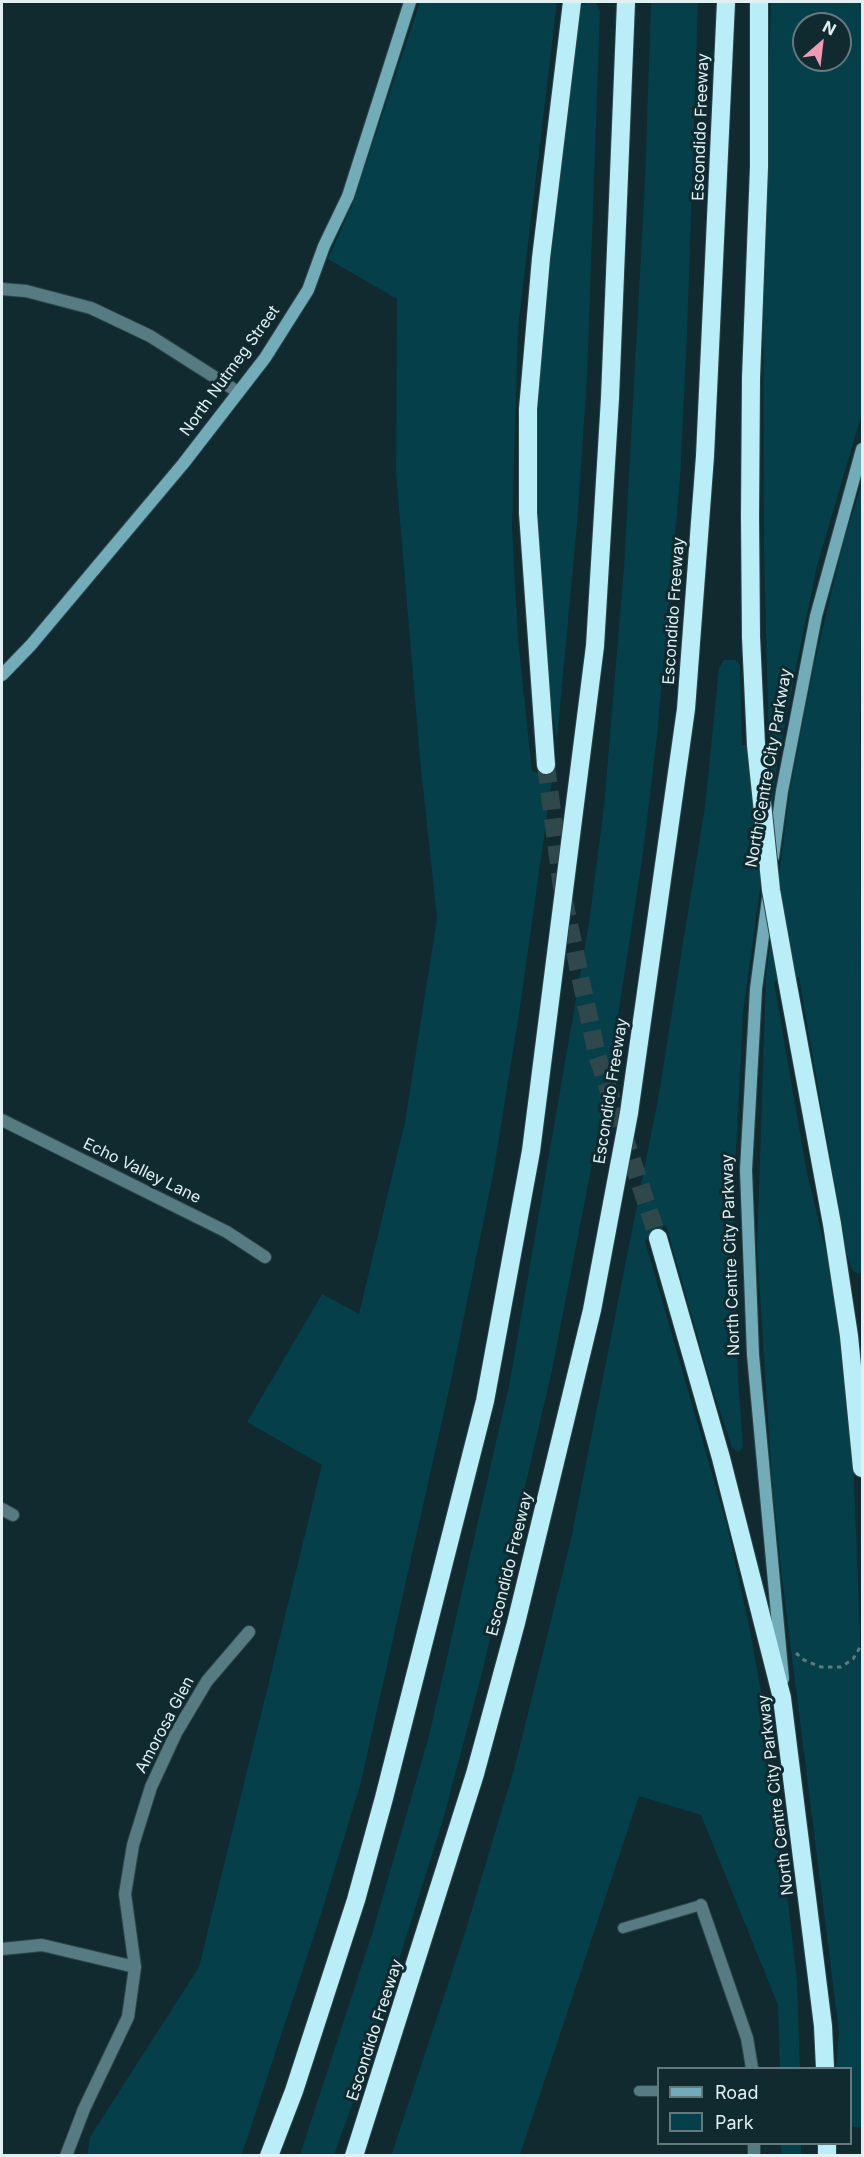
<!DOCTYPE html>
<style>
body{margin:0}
#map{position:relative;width:864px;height:2157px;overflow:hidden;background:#102a2f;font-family:Inter,sans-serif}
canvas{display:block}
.frame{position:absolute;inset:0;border:3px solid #e0f0f3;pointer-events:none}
.legend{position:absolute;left:657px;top:2067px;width:195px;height:78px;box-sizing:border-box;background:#102a2f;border:2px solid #63797d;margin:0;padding:8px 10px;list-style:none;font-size:18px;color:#e0f0f3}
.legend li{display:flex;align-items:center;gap:12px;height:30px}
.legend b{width:30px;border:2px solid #63797d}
.north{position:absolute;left:792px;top:12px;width:60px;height:60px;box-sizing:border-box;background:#102a2f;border:2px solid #63797d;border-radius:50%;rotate:28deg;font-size:16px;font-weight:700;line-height:24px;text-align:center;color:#e0f0f3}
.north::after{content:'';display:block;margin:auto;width:21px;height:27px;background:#f19ab1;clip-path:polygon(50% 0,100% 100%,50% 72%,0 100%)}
</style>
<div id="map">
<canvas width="864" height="2157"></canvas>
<div class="frame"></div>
<ul class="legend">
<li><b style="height:8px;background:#71acb8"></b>Road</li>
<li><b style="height:16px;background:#043f4a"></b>Park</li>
</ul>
<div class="north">N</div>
</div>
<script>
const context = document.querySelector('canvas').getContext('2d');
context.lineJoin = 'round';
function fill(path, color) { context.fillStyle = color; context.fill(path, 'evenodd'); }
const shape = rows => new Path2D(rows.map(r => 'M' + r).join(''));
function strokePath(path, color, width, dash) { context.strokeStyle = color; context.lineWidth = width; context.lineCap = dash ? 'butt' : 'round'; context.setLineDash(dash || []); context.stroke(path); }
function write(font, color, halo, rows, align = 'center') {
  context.font = font + ' Inter,sans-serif'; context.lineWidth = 6; context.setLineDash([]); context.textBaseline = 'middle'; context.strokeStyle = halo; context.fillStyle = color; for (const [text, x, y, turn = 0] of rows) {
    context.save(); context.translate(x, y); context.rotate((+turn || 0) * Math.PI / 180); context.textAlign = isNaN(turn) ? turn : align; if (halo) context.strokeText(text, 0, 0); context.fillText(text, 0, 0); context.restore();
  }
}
fill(shape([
 [420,2,557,2,518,328,512,527,518,639,532,771,544,774,552,768,555,759,519,1014,493,1175,450,1385,361,1782,321,1914,246,2142,241,2155,87,2156,90,2137,199,1967,322,1465,247,1422,322,1294,359,1314,405,1122,437,918,420,759,396,473,397,299,328,259,353,203],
 [589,2,596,3,600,11,587,378,577,524,557,740,548,685,536,510,535,410,540,326,579,18,582,5],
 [651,2,698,2,687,336,680,478,657,737,642,860,607,1087,552,1370,482,1673,443,1820,359,2086,334,2155,300,2155,372,1934,429,1736,510,1381,589,923,604,807,624,567,645,181],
 [771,2,862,2,862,413,817,566,797,663,778,760,743,1012,733,1209,738,1378,743,1447,738,1452,732,1447,713,1391,666,1225,645,1241,727,1526,750,1630,770,1742,797,1981,800,2068,780,2068,778,2005,701,1815,639,1796,520,2155,391,2156,464,1936,515,1766,571,1539,658,1099,705,806,719,668,724,660,736,660,740,665,742,745,769,745,764,552,763,277],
 [804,24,840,24,840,60,804,60],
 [862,483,860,720,862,1272,858,1274,852,1270,847,1255,799,977,774,982,807,1173,831,1272,853,1455,862,1687,862,2125,859,2128,851,2126,850,2068,836,2068,839,2032,782,1578,772,1480,757,1248,766,975,790,790,814,665,844,540],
 [781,2144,801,2144,801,2155,782,2155]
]), '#043f4a');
strokePath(shape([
 [546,765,563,896,597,1055,658,1238]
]), '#2f484c', 18, [18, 9]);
const lane = shape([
 [623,1928,701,1905],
 [639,2091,658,2091]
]);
const street = shape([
 [2,289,26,291,91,308,150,336,238,392],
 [2,1120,227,1232,265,1257],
 [2,1509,13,1515],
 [701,1905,747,2038,752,2068],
 [2,1949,42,1945,135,1967],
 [754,2144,754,2156],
 [66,2156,84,2109,128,2017,135,1967,125,1894,133,1845,151,1787,176,1733,207,1681,249,1632]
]);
const secondary = shape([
 [2,675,31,645,183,464,265,358,308,290,324,246,348,196,410,2],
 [773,857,782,791,816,616,862,449],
 [768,898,756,989,746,1170,753,1355,783,1679]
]);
const highway = shape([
 [756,745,751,637,750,516,751,378,759,167,759,2],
 [546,765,528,513,528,409,541,258,572,2],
 [787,980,832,1224,849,1336,862,1468],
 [658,1238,721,1458,782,1698,823,2026,825,2068],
 [827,2144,827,2156],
 [269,2156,294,2091,356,1900,384,1798,485,1401,531,1151,595,646,610,398,626,2],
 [354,2156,475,1774,516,1623,592,1310,629,1113,686,709,705,456,726,2]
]);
strokePath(lane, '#2d464a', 12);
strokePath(street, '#2d464a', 14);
strokePath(secondary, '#2d464a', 14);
strokePath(highway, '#2d464a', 20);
strokePath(shape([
 [796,1653,804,1660,821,1667,841,1667,853,1659,862,1644]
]), '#62787c', 3, [4.5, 4.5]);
strokePath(lane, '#577b83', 10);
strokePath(street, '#577b83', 12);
strokePath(secondary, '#71acb8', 12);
strokePath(highway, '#b9eef9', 18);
const highwayBridge = shape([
 [756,745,771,890,787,980]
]);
strokePath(highwayBridge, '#2d464a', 20, []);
strokePath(highwayBridge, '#b9eef9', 18);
write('16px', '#e0f0f3', '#102a2f', [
 ["Escondido Freeway",701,127,-88],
 ["North Nutmeg Street",230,371,-54],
 ["Escondido Freeway",674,611,-86],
 ["North Centre City Parkway",769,768,-80],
 ["Escondido Freeway",611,1091,-81],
 ["Echo Valley Lane",142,1171,26],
 ["North Centre City Parkway",731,1255,-92],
 ["Escondido Freeway",510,1564,-76],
 ["Amorosa Glen",165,1725,-62],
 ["North Centre City Parkway",776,1795,-97],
 ["Escondido Freeway",375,2030,-72]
]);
</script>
